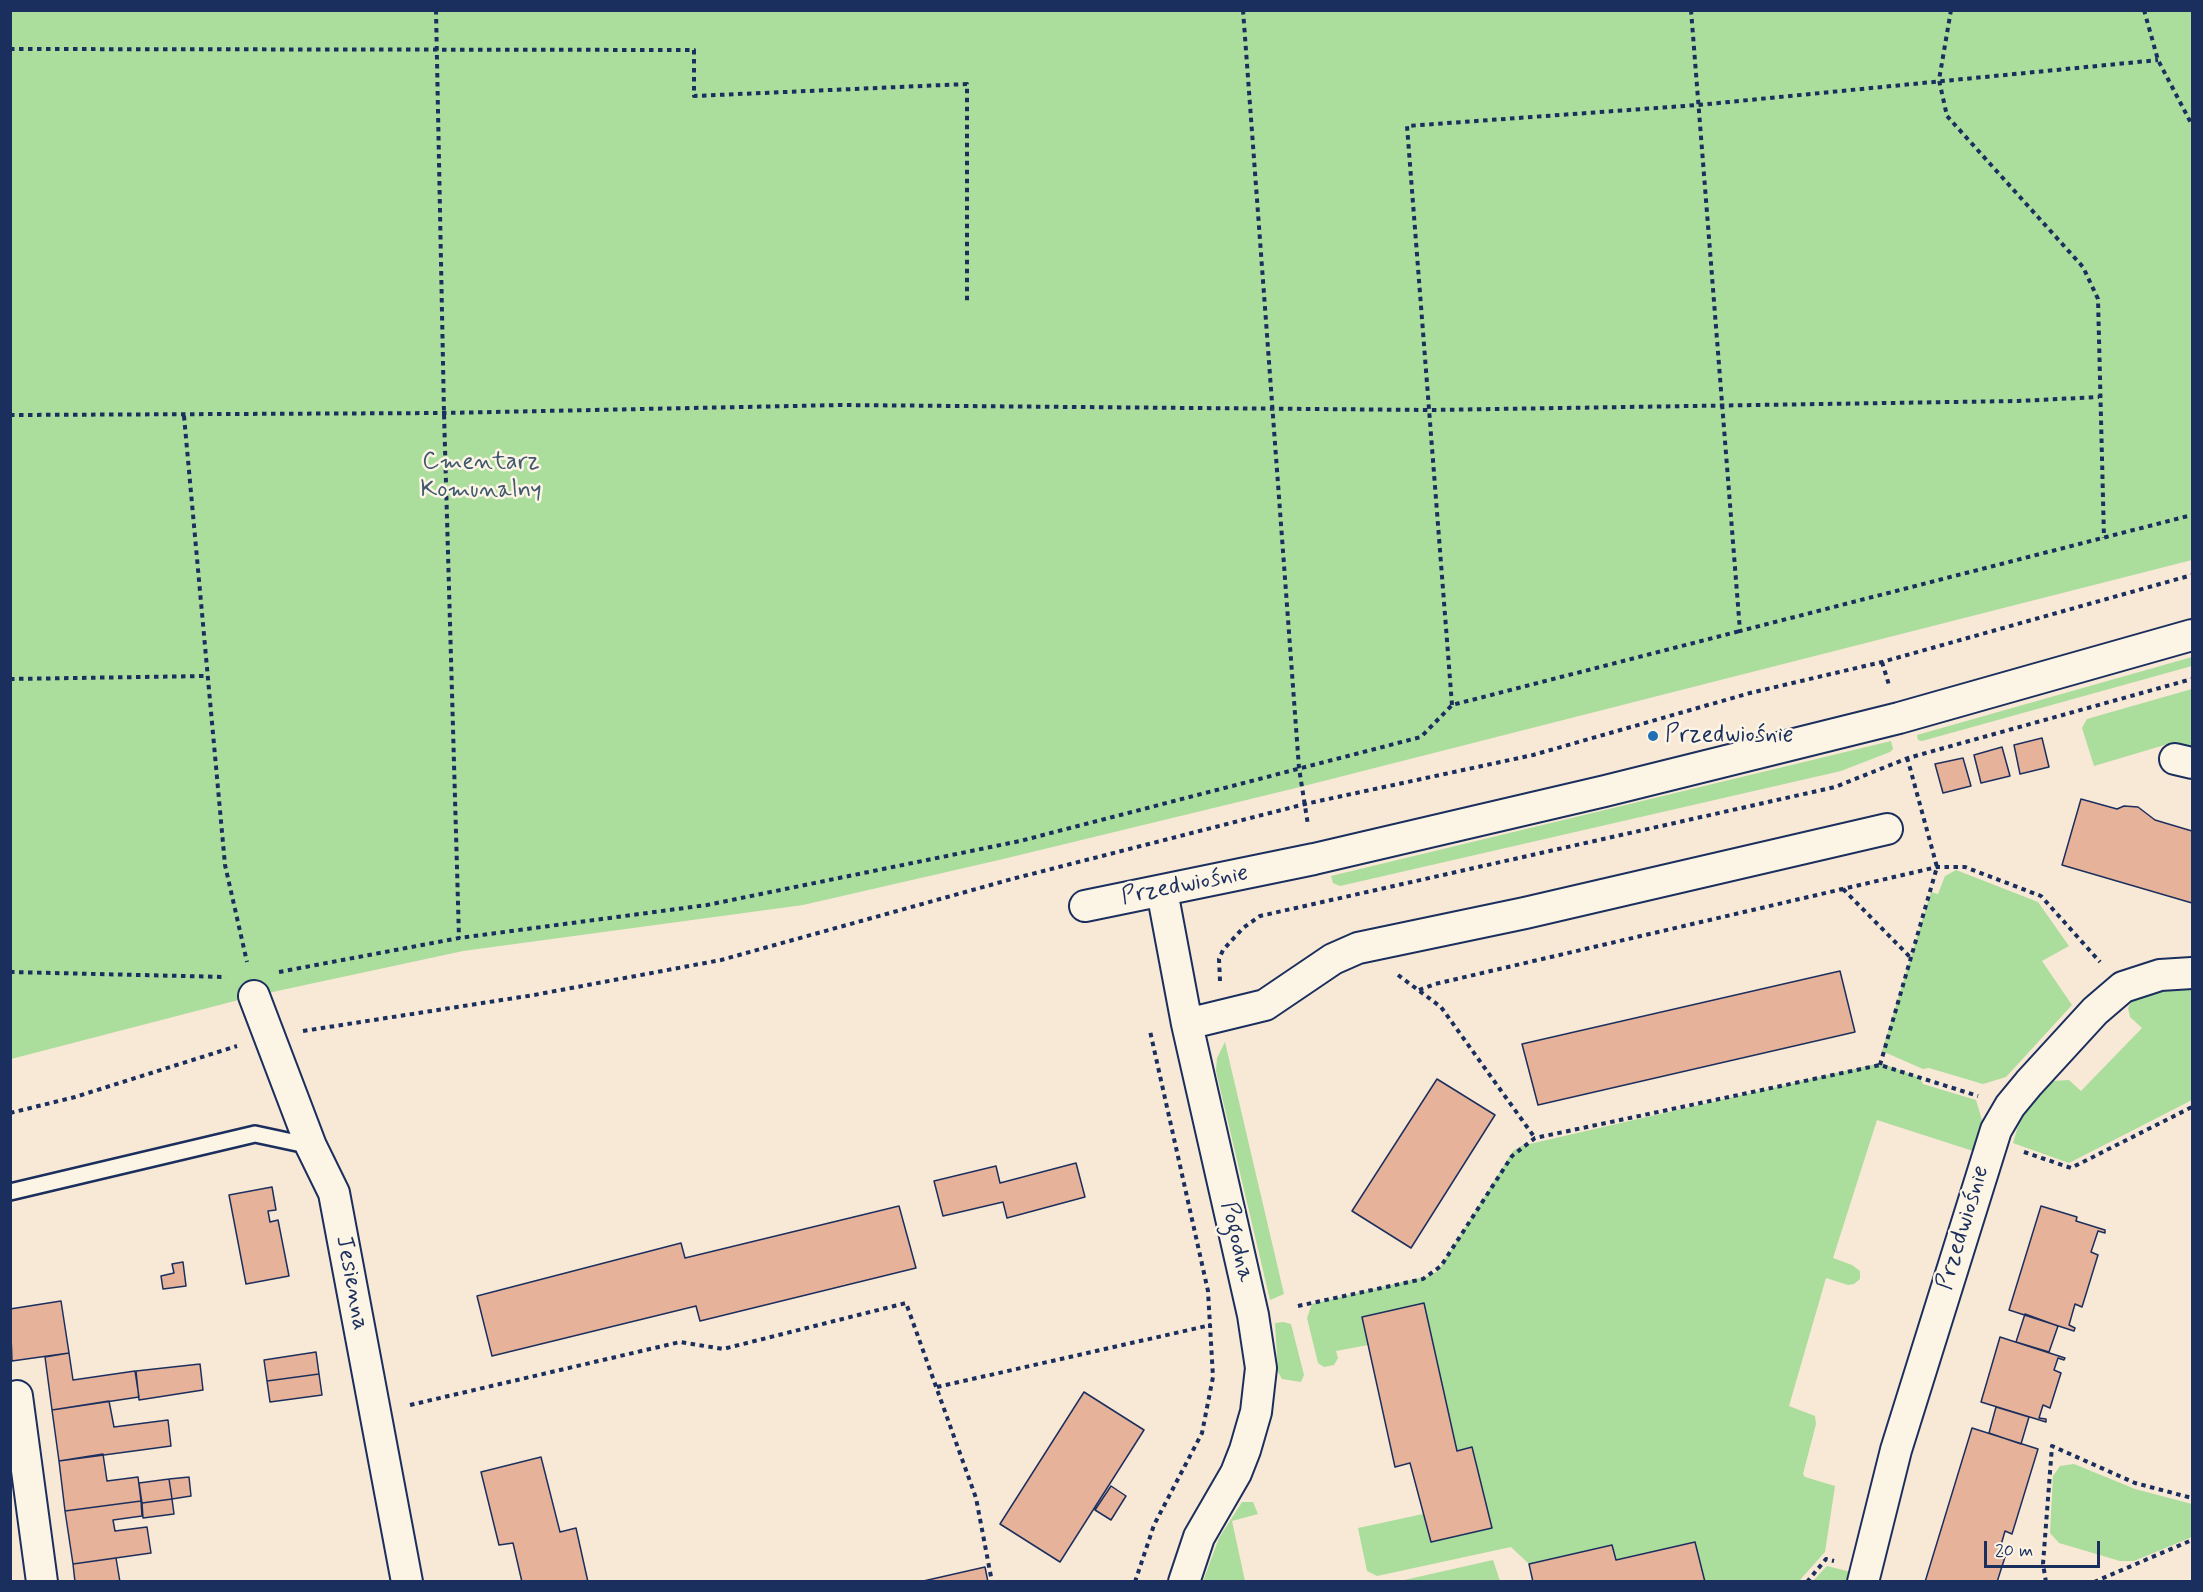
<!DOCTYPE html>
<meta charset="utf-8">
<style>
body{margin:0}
#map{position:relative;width:2203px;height:1592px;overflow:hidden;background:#f8e8d6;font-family:Mynerve,sans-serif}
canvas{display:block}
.frame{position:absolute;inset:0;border:12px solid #1b2f5e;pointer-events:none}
.scale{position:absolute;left:1984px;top:1541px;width:116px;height:27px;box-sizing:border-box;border:3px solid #1b2f5e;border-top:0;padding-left:8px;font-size:18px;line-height:21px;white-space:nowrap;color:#1b2f5e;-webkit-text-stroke:4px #fcf5e5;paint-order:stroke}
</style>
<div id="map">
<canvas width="2203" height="1592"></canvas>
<div class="frame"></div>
<div class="scale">20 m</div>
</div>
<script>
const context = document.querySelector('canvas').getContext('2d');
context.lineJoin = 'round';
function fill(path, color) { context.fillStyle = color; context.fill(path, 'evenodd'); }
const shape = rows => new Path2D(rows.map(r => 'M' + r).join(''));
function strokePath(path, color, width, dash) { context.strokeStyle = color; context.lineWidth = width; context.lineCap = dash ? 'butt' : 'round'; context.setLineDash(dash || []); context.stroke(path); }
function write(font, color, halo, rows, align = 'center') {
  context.font = font + ' Mynerve,sans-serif'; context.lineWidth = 5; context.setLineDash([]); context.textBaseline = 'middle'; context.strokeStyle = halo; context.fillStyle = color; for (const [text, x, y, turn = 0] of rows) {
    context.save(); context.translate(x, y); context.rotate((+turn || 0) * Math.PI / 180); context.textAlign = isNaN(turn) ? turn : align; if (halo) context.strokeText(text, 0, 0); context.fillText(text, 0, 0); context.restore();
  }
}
fill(shape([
 [11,11,2192,11,2192,560,1300,787,999,860,803,905,463,951,254,996,11,1059],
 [2192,657,2192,666,1922,741,1918,740,1917,735],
 [2192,689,2192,750,2168,744,2094,766,2082,728,2087,719],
 [1891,741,1893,749,1890,752,1841,771,1340,886,1333,883,1331,876],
 [1956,870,2038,902,2069,946,2042,961,2072,1005,2006,1077,1983,1084,1929,1068,1923,1069,1882,1051,1931,892,1938,894,1945,876],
 [2185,984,2192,988,2192,1100,2069,1163,2013,1143,2018,1126,2031,1103,2052,1081,2069,1080,2081,1091,2142,1028,2130,1017,2128,1008,2132,1000,2149,991],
 [1225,1042,1284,1294,1270,1300,1216,1071,1217,1058],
 [1881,1063,1920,1078,1923,1084,1976,1100,1982,1120,1973,1151,1877,1120,1833,1258,1852,1265,1860,1271,1860,1279,1854,1284,1848,1285,1826,1278,1789,1406,1815,1416,1816,1424,1803,1474,1805,1477,1835,1486,1825,1552,1799,1581,1705,1581,1694,1542,1616,1560,1612,1545,1529,1564,1511,1547,1377,1576,1367,1571,1358,1528,1423,1514,1431,1542,1491,1528,1471,1447,1457,1451,1424,1304,1362,1317,1368,1345,1336,1351,1338,1358,1334,1365,1324,1367,1318,1363,1307,1318,1312,1304,1429,1276,1438,1271,1513,1151,1521,1146],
 [1283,1322,1291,1324,1304,1375,1301,1382,1282,1379,1278,1372,1275,1323],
 [2074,1464,2135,1489,2192,1504,2192,1537,2134,1561,2120,1561,2059,1543,2050,1533,2053,1476,2060,1466],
 [1242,1502,1253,1502,1258,1514,1232,1521,1245,1581,1203,1581,1219,1538],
 [1493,1560,1500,1581,1400,1581],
 [1827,1566,1851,1572,1849,1581,1812,1582]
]), '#abdd9d');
const building = shape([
 [2042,738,2049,767,2020,774,2014,745,2042,738],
 [2002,747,2010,776,1981,783,1974,755,2002,747],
 [1963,758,1971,786,1943,793,1935,764,1963,758],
 [2081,799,2117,809,2124,806,2138,807,2155,820,2192,831,2192,903,2062,865,2081,799],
 [1840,971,1855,1032,1538,1105,1522,1044,1840,971],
 [1437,1079,1495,1115,1411,1248,1352,1211,1437,1079],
 [1076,1163,1085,1197,1007,1218,1003,1202,943,1216,934,1181,996,1166,1000,1183,1076,1163],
 [272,1187,276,1210,268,1211,270,1222,278,1220,289,1276,246,1284,229,1195,272,1187],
 [899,1206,916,1268,700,1321,696,1306,492,1356,477,1296,681,1243,685,1258,899,1206],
 [2041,1206,2077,1217,2076,1221,2105,1230,2105,1233,2098,1231,2091,1252,2098,1255,2082,1307,2075,1304,2069,1325,2075,1328,2074,1331,2009,1310,2041,1206],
 [183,1262,186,1286,163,1289,161,1276,174,1273,172,1264,183,1262],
 [61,1301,69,1353,12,1361,10,1309,61,1301],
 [1424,1303,1457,1451,1472,1447,1492,1528,1431,1542,1410,1463,1395,1467,1362,1317,1424,1303],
 [2025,1314,2058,1326,2049,1352,2016,1342,2025,1314],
 [2000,1337,2065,1358,2064,1360,2058,1358,2054,1370,2061,1373,2050,1408,2043,1405,2039,1418,2046,1419,2046,1422,1981,1402,2000,1337],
 [316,1352,319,1374,267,1381,264,1360,316,1352],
 [69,1353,73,1380,135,1371,139,1397,52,1410,45,1357,69,1353],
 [200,1364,203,1390,139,1400,136,1371,200,1364],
 [319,1374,322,1395,270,1402,267,1381,319,1374],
 [1084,1392,1144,1430,1060,1562,1000,1524,1084,1392],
 [109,1401,114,1427,168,1420,171,1446,59,1461,52,1410,109,1401],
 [1996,1407,2029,1417,2021,1444,1989,1433,1996,1407],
 [1972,1428,2038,1449,2012,1534,2005,1531,1999,1552,2006,1554,1997,1582,1925,1582,1972,1428],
 [103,1454,107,1481,138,1477,141,1501,65,1511,59,1461,103,1454],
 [541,1457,560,1532,576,1528,588,1582,522,1582,513,1543,499,1545,481,1472,541,1457],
 [189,1477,191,1496,172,1499,169,1479,189,1477],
 [169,1479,172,1499,142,1503,139,1483,169,1479],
 [1111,1486,1126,1496,1111,1520,1095,1510,1111,1486],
 [172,1499,174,1514,143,1518,142,1503,172,1499],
 [141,1501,142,1516,113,1520,115,1531,147,1527,151,1553,73,1564,65,1511,141,1501],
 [1695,1542,1705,1582,1533,1582,1529,1564,1612,1545,1616,1560,1695,1542],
 [116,1558,120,1582,75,1582,73,1564,116,1558],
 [985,1567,988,1582,919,1582,985,1567]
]);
fill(building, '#e7b29a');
strokePath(building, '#1b2f5e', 1.5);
const lane = shape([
 [10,1192,255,1134,311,1146]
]);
const street = shape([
 [2175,759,2192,763],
 [1162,891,1187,1024,1253,1315,1261,1368,1256,1412,1245,1450,1236,1473,1199,1537,1184,1582],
 [1085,906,1314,859,1605,791,1899,718,2192,635],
 [254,996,311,1146,334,1193,407,1582],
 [1187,1024,1265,1005,1333,959,1358,948,1525,913,1887,829],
 [17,1396,42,1582],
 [1863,1582,1896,1450,1996,1130,2010,1106,2029,1083,2095,1011,2123,987,2160,975,2192,973]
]);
strokePath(lane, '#1b2f5e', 20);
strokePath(street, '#1b2f5e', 34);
strokePath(shape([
 [436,10,444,413,459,938],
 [1243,10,1299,768,1308,825],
 [1691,10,1740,631,2192,515],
 [1951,10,1939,80,1947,116,2083,267,2098,299,2104,538],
 [2144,10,2158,60,2192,125],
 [10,49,694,50,694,96,967,84,967,301],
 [10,415,444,413,841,405,1430,410,2018,401,2099,397],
 [184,416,225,865,247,962],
 [1882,662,1889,685],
 [10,679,206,676],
 [1452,705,1407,126,1698,105,2158,60],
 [1843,889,1910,957],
 [10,972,226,977],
 [279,972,459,938,707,905,1020,841,1421,737,1452,705,1740,631],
 [1398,975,1441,1007,1535,1138],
 [1220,981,1219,959,1223,950,1243,928,1260,916,1835,787,1908,758,2192,679],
 [1419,990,1435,984,1937,867,1965,867,2041,896,2100,962],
 [303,1031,534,995,721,960,1012,879,1305,804,1533,755,1750,693,1882,662,2192,575],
 [1880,1065,1937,867,1907,757],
 [10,1113,75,1097,237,1046],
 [2024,1152,2071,1168,2192,1107],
 [1298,1306,1423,1279,1441,1266,1512,1156,1535,1138,1880,1065,1978,1096],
 [937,1387,1211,1325],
 [410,1405,680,1342,723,1349,906,1303,976,1498,992,1582],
 [1135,1582,1154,1525,1202,1433,1213,1377,1208,1291,1150,1031],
 [1807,1582,1826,1559,1834,1561],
 [2046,1582,2043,1564,2052,1446,2135,1483,2192,1498],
 [2094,1582,2192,1540]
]), '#1b2f5e', 4, [4.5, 4.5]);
strokePath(lane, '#fcf5e5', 15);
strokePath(street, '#fcf5e5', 30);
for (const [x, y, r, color] of [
 [1653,736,6,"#1f6fb2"]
]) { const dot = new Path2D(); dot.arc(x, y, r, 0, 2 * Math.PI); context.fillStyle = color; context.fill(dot); strokePath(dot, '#fcf5e5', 2); }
write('24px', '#3f5a6e', '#fcf5e5', [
 ["Cmentarz",481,463],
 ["Komunalny",481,491]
]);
write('24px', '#1b2f5e', '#fcf5e5', [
 ["Przedwiośnie",1665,736]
], 'left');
write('24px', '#1b2f5e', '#fcf5e5', [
 ["Przedwiośnie",1185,886,-11],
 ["Przedwiośnie",1964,1228,-73],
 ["Pogodna",1236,1242,77],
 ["Jesienna",351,1283,79]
]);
</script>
